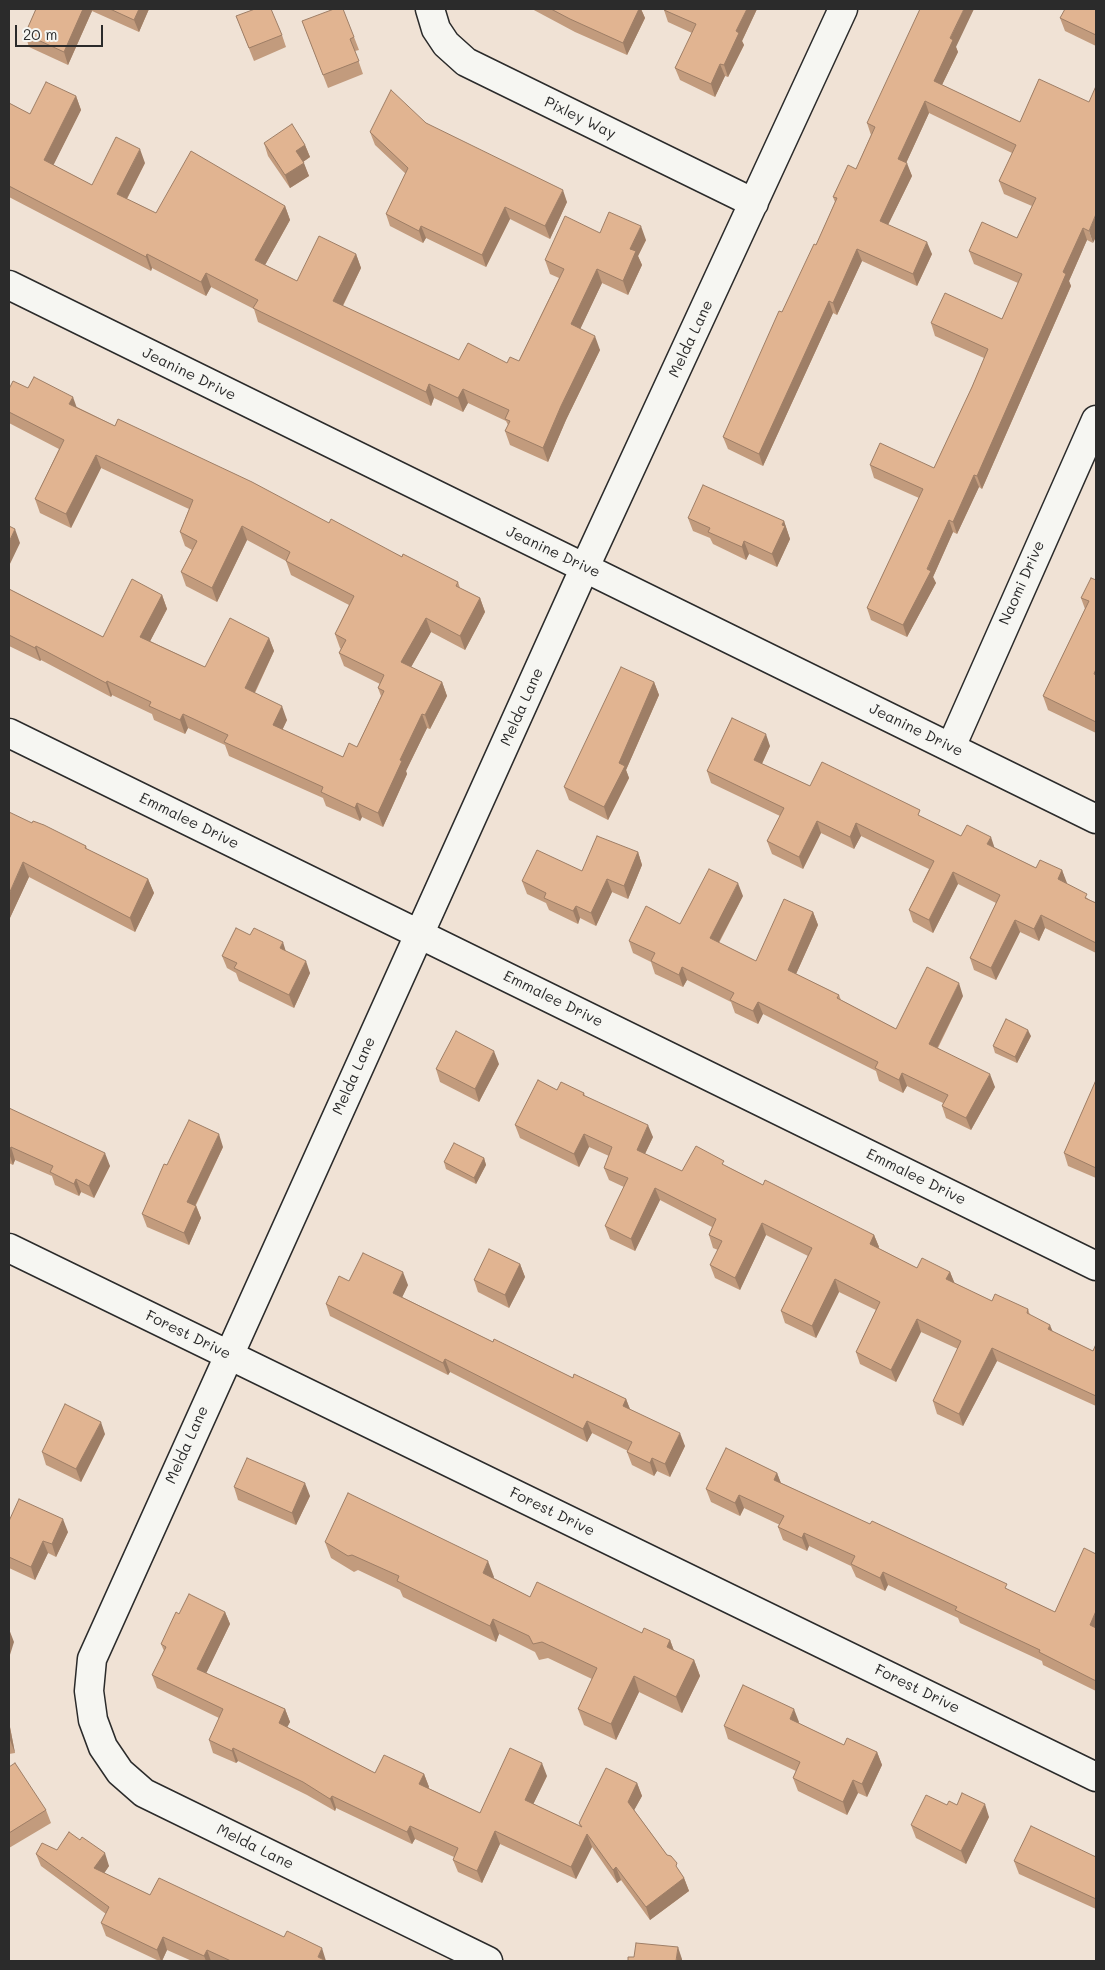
<!DOCTYPE html>
<style>
body{margin:0}
#map{position:relative;width:1105px;height:1970px;overflow:hidden;background:#f0e2d5;font-family:Mali,sans-serif}
canvas{display:block}
.frame{position:absolute;inset:0;border:10px solid #2b2b2b;pointer-events:none}
.scale{position:absolute;left:15px;top:25px;width:88px;height:22px;box-sizing:border-box;border:2px solid #2b2b2b;border-top:0;padding-left:6px;font-size:15px;line-height:18px;white-space:nowrap;color:#2b2b2b;-webkit-text-stroke:4px #f6f6f2;paint-order:stroke}
</style>
<div id="map">
<canvas width="1105" height="1970"></canvas>
<div class="frame"></div>
<div class="scale">20 m</div>
</div>
<script>
const context = document.querySelector('canvas').getContext('2d');
context.lineJoin = 'round';
const shape = rows => new Path2D(rows.map(r => 'M' + r).join(''));
function strokePath(path, color, width, dash) { context.strokeStyle = color; context.lineWidth = width; context.lineCap = dash ? 'butt' : 'round'; context.setLineDash(dash || []); context.stroke(path); }
function fill(path, color) { context.fillStyle = color; context.fill(path, 'evenodd'); }
function write(font, color, halo, rows, align = 'center') {
  context.font = font + ' Mali,sans-serif'; context.lineWidth = 4.5; context.setLineDash([]); context.textBaseline = 'middle'; context.strokeStyle = halo; context.fillStyle = color; for (const [text, x, y, turn = 0] of rows) {
    context.save(); context.translate(x, y); context.rotate((+turn || 0) * Math.PI / 180); context.textAlign = isNaN(turn) ? turn : align; if (halo) context.strokeText(text, 0, 0); context.fillText(text, 0, 0); context.restore();
  }
}
const street = shape([
 [430,9,436,29,446,44,466,62,754,203],
 [9,733,1096,1266],
 [951,747,1096,420],
 [9,1248,1096,1777],
 [488,1961,144,1793,120,1772,103,1747,93,1720,89,1691,92,1659,585,567,843,9]
]);
const secondary = shape([
 [9,285,1096,819]
]);
strokePath(street, '#2b2b2b', 31);
strokePath(secondary, '#2b2b2b', 31);
strokePath(street, '#f6f6f2', 28);
strokePath(secondary, '#f6f6f2', 28);
fill(shape([
 [36,9,149,9,139,32,92,11,68,65,29,47,25,34],
 [532,9,641,9,645,18,627,55,575,32],
 [664,9,757,9,742,41,744,45,728,77,725,76,715,97,680,80,675,68,692,33,668,22,664,10],
 [1096,9,1096,46,1065,31,1060,18],
 [236,16,282,35,286,47,254,61],
 [302,21,354,37,359,50,355,51,363,74,328,88],
 [956,47,958,52,942,85,1020,122,1039,79,1093,243,1087,240,1069,281,1071,286,1057,318,982,489,979,487,957,534,953,532,933,577,936,583,907,637,871,620,867,608,919,498,874,478,870,465,934,468,972,387,984,358,935,336,931,323,1002,319,1018,283,974,264,969,251,1017,238,1032,206,1004,194,999,181,1012,153,929,113,906,163,912,176,888,225,932,254,917,286,862,261,837,315,833,313,763,466,728,449,723,437,782,312,816,245,835,202,833,197,856,169,871,135,867,123],
 [76,96,81,110,53,165,92,185,145,163,127,199,156,213,285,206,290,220,265,265,297,281,356,254,361,268,343,306,459,360,507,363,519,361,559,278,550,274,545,260,600,233,646,240,638,256,642,265,628,295,602,283,580,329,600,350,566,420,548,462,510,445,505,431,508,425,506,421,468,403,463,412,434,398,431,406,258,322,254,309,211,287,206,296,152,268,151,271,9,197,9,103,30,114],
 [426,123,567,202,550,239,510,219,486,267,426,238,423,243,390,226,386,214,406,174,375,145,370,132],
 [264,143,305,145,310,157,303,162,309,176,290,188,268,156],
 [28,388,77,407,115,426,458,582,460,588,480,598,485,612,465,650,431,632,411,667,442,682,447,696,430,729,427,728,406,771,407,774,383,827,362,817,360,821,326,806,323,798,229,756,225,745,188,728,185,734,154,720,152,714,112,695,111,697,41,660,40,661,9,646,9,589,103,637,162,595,167,609,150,641,205,667,269,638,274,651,255,693,287,720,282,730,343,757,357,747,381,696,378,688,380,684,344,666,339,653,341,649,340,648,335,634,349,605,291,575,286,561,247,540,217,602,186,586,181,572,192,550,185,546,180,532,189,509,101,468,71,528,40,513,35,499,59,449,9,423,9,389],
 [688,518,784,521,790,539,777,567,749,554,746,560,713,544,710,538,693,531],
 [1096,580,1096,733,1048,710,1043,696,1085,609,1081,598],
 [654,682,659,695,626,770,629,778,608,820,569,800,564,787],
 [770,746,762,764,810,786,922,817,961,836,995,848,1036,868,1062,870,1066,883,1090,900,1096,903,1096,953,1045,928,1039,941,1020,932,996,980,974,970,970,958,996,903,958,884,933,933,913,922,909,910,929,869,861,836,854,849,821,833,803,869,772,854,767,841,780,816,711,783,707,771],
 [32,823,86,846,87,849,148,879,154,893,135,932,29,877,9,920],
 [638,852,642,865,628,899,612,892,596,926,580,918,578,924,549,910,546,903,527,894,522,881,582,871],
 [743,896,719,943,756,961,813,912,818,925,796,974,839,995,841,1000,896,1029,963,996,938,1048,995,1087,971,1130,946,1118,942,1106,943,1103,907,1086,903,1093,879,1081,876,1071,763,1014,758,1024,735,1013,731,1002,687,980,683,987,655,974,651,962,633,953,629,941,680,924],
 [250,935,286,951,310,973,294,1008,239,981,236,973,227,968,222,956],
 [1031,1036,1017,1063,995,1053,993,1046],
 [499,1064,479,1102,440,1082,436,1069],
 [1096,1080,1096,1178,1068,1166,1064,1153],
 [557,1090,584,1093,585,1096,653,1137,645,1154,682,1171,726,1166,763,1185,874,1235,879,1247,878,1248,917,1268,950,1272,954,1283,992,1301,1028,1309,1030,1315,1053,1332,1093,1351,1096,1344,1096,1406,997,1361,963,1426,937,1414,933,1401,958,1349,921,1332,896,1382,860,1364,856,1352,876,1310,839,1292,816,1338,785,1323,781,1311,808,1256,766,1235,740,1290,715,1278,710,1265,718,1250,713,1248,709,1235,712,1227,660,1200,635,1251,610,1239,605,1226,624,1187,609,1180,604,1168,609,1156,589,1147,579,1167,520,1138,515,1125],
 [9,1108,110,1166,94,1198,81,1192,79,1196,55,1185,52,1176,15,1160,13,1165,9,1163],
 [223,1147,196,1205,201,1218,189,1245,147,1227,142,1214,167,1165],
 [484,1158,486,1165,476,1184,446,1169,444,1162],
 [520,1264,525,1277,509,1308,478,1292,474,1280],
 [349,1281,408,1285,402,1297,493,1342,573,1378,626,1399,630,1409,685,1446,670,1477,657,1471,654,1476,632,1465,627,1452,628,1451,592,1433,587,1442,450,1372,448,1375,330,1316,326,1304],
 [105,1434,81,1482,46,1465,42,1452],
 [777,1473,781,1483,1009,1590,1055,1612,1096,1554,1096,1691,1043,1665,1042,1661,960,1623,958,1618,888,1585,885,1591,856,1577,851,1566,809,1546,807,1551,783,1540,778,1527,780,1525,744,1508,740,1516,711,1502,706,1489],
 [234,1487,310,1496,296,1525,238,1500],
 [9,1521,68,1532,56,1557,48,1553,35,1580,9,1568],
 [325,1542,494,1577,493,1578,530,1597,642,1633,670,1640,674,1651,694,1660,700,1676,682,1713,639,1692,616,1740,584,1725,578,1709,592,1679,548,1658,539,1660,535,1652,499,1634,496,1642,403,1597,400,1590,358,1570,354,1572,331,1558],
 [225,1612,230,1624,206,1673,285,1709,290,1722,287,1727,375,1773,424,1774,429,1787,428,1788,480,1813,547,1776,533,1804,580,1826,579,1823,637,1783,642,1796,634,1810,684,1878,689,1891,650,1920,621,1880,617,1883,592,1847,576,1879,500,1844,482,1883,458,1872,453,1860,454,1857,415,1839,412,1844,336,1808,335,1811,307,1795,238,1761,236,1763,213,1753,209,1740,219,1718,157,1688,152,1675,164,1651,161,1644,179,1614],
 [9,1722,15,1753,9,1754],
 [799,1722,798,1723,844,1745,877,1752,882,1765,867,1797,858,1793,847,1815,798,1791,793,1778,796,1771,728,1739,724,1726],
 [9,1767,46,1810,51,1823,9,1848],
 [947,1805,989,1817,966,1864,916,1838,911,1825],
 [80,1840,109,1866,104,1873,150,1895,326,1961,192,1961,167,1950,162,1961,159,1961,106,1936,101,1923,106,1914,41,1866,36,1854,57,1850],
 [1096,1857,1096,1909,1019,1874,1014,1861]
]), '#c29b7d');
fill(shape([
 [83,9,91,9,92,11,68,65,64,52],
 [139,9,149,9,139,32,134,20],
 [639,9,641,9,645,18,627,55,623,43],
 [747,9,757,9,742,41,744,45,728,77,724,65,736,31],
 [964,9,974,9,956,47,958,52,938,93,934,81,950,38],
 [720,64,725,76,715,97,711,84],
 [76,96,81,110,49,174,44,160],
 [925,101,929,113,902,172,898,159],
 [305,145,310,157,300,164,296,151],
 [140,149,145,163,122,208,117,194],
 [304,163,309,176,290,188,285,175],
 [907,163,912,176,884,233,880,221],
 [563,190,567,202,550,239,545,226],
 [285,206,290,220,260,274,255,260],
 [505,207,510,219,486,267,482,255],
 [1096,214,1096,237,1093,243,1089,231],
 [421,226,426,238,423,243,419,231],
 [641,226,646,240,638,256,642,265,628,295,623,281,630,249],
 [1083,228,1087,240,1069,281,1071,286,982,489,977,476,1063,272],
 [927,242,932,254,917,286,913,274],
 [857,249,862,261,837,315,833,303],
 [147,254,152,268,151,271,146,257],
 [356,254,361,268,338,315,333,301],
 [597,269,602,283,576,338,571,324],
 [206,273,211,287,206,296,201,282],
 [829,301,833,313,763,466,759,454],
 [595,336,600,350,566,420,548,462,543,448,561,406],
 [429,384,434,398,431,406,426,392],
 [463,389,468,403,463,412,458,398],
 [73,397,78,411,69,404],
 [96,455,101,468,71,528,66,514],
 [974,475,979,487,957,534,953,522],
 [949,520,953,532,933,577,936,583,907,637,903,625],
 [784,521,790,539,777,567,772,554],
 [242,526,247,540,217,602,212,588],
 [15,529,20,543,9,566,9,542],
 [744,541,749,554,746,560,742,547],
 [162,595,167,609,145,651,140,637],
 [480,598,485,612,465,650,460,636],
 [426,618,431,632,406,676,401,662],
 [269,638,274,651,250,702,245,688],
 [36,646,41,660,40,661,35,648],
 [107,681,112,695,111,697,106,683],
 [442,682,447,696,430,729,425,715],
 [654,682,659,695,626,770,629,778,608,820,604,807,619,763],
 [282,706,287,720,278,739,273,725],
 [183,714,188,728,185,734,180,720],
 [422,714,427,728,406,771,407,774,383,827,378,813,400,760],
 [766,734,770,746,758,772,754,760],
 [357,803,362,817,360,821,355,808],
 [817,821,821,833,803,869,799,857],
 [856,823,861,836,854,849,850,837],
 [991,837,995,849,987,844],
 [638,852,642,865,628,899,624,886],
 [23,862,29,877,9,920,9,894],
 [1062,870,1067,883,1062,891,1058,879],
 [953,872,958,884,933,933,929,920],
 [148,879,154,893,135,932,130,918],
 [607,879,612,892,596,926,591,913],
 [738,883,743,896,714,951,710,938],
 [576,906,580,918,578,924,573,911],
 [813,912,818,925,792,983,788,970],
 [1041,915,1045,928,1039,941,1034,929],
 [1015,920,1020,932,996,980,991,968],
 [283,942,287,955,280,948],
 [306,961,310,973,294,1008,289,995],
 [682,967,687,980,683,987,679,975],
 [959,983,963,996,933,1056,929,1044],
 [758,1002,763,1014,758,1024,753,1011],
 [1028,1030,1031,1036,1017,1063,1015,1057],
 [494,1051,499,1064,479,1102,475,1089],
 [902,1073,907,1086,903,1093,899,1080],
 [990,1074,995,1087,971,1130,966,1118],
 [648,1125,653,1137,641,1162,637,1150],
 [219,1134,223,1147,191,1214,187,1202],
 [584,1134,589,1147,579,1167,574,1154],
 [11,1147,15,1160,13,1165,9,1153],
 [105,1153,110,1166,94,1198,89,1186],
 [484,1158,486,1165,476,1184,474,1178],
 [76,1179,81,1192,79,1196,74,1184],
 [655,1188,660,1200,635,1251,631,1239],
 [196,1206,201,1218,189,1245,184,1233],
 [762,1223,766,1235,740,1290,735,1278],
 [874,1235,879,1247,874,1256,870,1244],
 [520,1264,525,1277,509,1308,505,1295],
 [403,1272,408,1285,398,1306,393,1293],
 [950,1272,955,1284,946,1279],
 [835,1279,839,1292,816,1338,812,1326],
 [917,1319,921,1332,896,1382,891,1370],
 [1050,1325,1055,1337,1048,1329],
 [992,1348,997,1361,963,1426,959,1414],
 [445,1359,450,1372,448,1375,443,1363],
 [626,1399,631,1412,623,1406],
 [587,1421,592,1433,587,1442,583,1429],
 [101,1422,105,1434,81,1482,76,1469],
 [680,1433,685,1446,670,1477,665,1464],
 [652,1458,657,1471,654,1476,650,1463],
 [777,1473,782,1486,774,1480],
 [305,1483,310,1496,296,1525,292,1513],
 [739,1495,744,1508,740,1516,735,1503],
 [63,1519,68,1532,56,1557,52,1544],
 [804,1533,809,1546,807,1551,802,1538],
 [43,1541,48,1553,35,1580,31,1567],
 [488,1561,494,1577,488,1589,483,1573],
 [883,1572,888,1585,885,1591,880,1578],
 [1096,1611,1096,1634,1090,1625],
 [225,1612,230,1624,202,1682,197,1669],
 [493,1619,499,1634,496,1642,490,1626],
 [9,1629,14,1642,9,1658],
 [670,1640,676,1656,667,1647],
 [694,1660,700,1676,682,1713,676,1697],
 [634,1676,639,1692,616,1740,611,1724],
 [285,1709,290,1722,283,1735,279,1723],
 [794,1709,799,1722,794,1732,790,1719],
 [9,1722,15,1753,10,1740,9,1733],
 [233,1748,238,1761,236,1763,232,1751],
 [877,1752,882,1765,867,1797,862,1784],
 [542,1763,547,1776,529,1813,525,1800],
 [424,1774,429,1787,424,1797,419,1784],
 [853,1780,858,1793,847,1815,843,1802],
 [637,1783,642,1796,632,1814,628,1802],
 [332,1796,336,1808,335,1811,330,1799],
 [985,1804,989,1817,966,1864,961,1851],
 [410,1826,415,1839,412,1844,407,1832],
 [495,1831,500,1844,482,1883,477,1871],
 [587,1834,592,1847,576,1879,571,1867],
 [105,1853,109,1866,99,1881,94,1868],
 [616,1867,621,1880,617,1883,613,1870],
 [684,1878,689,1891,650,1920,646,1907],
 [163,1937,167,1950,162,1961,161,1961,157,1950],
 [678,1947,682,1959,682,1961,676,1961],
 [322,1948,326,1961,318,1957],
 [207,1950,211,1961,206,1961,204,1956]
]), '#9e7e66');
const building = shape([
 [36,9,83,9,64,52,25,34,36,9],
 [110,9,139,9,134,20,110,9],
 [255,9,271,9,282,35,249,48,236,16,255,9],
 [334,9,343,9,354,37,350,39,359,61,323,75,302,21,334,9],
 [551,9,639,9,623,43,570,19,551,9],
 [664,9,747,9,736,31,739,33,724,65,720,64,711,84,675,68,696,24,664,10,664,9],
 [920,9,964,9,950,38,953,40,934,81,1020,122,1039,79,1089,102,1096,86,1096,214,1089,231,1083,228,1063,272,1066,274,1052,306,977,476,974,475,953,522,949,520,927,569,931,571,903,625,867,608,923,489,870,465,880,443,934,468,972,387,988,349,931,323,945,293,1002,319,1022,274,969,251,982,222,1017,238,1036,198,999,181,1016,145,925,101,898,159,907,163,880,221,927,242,913,274,857,249,833,303,829,301,759,454,723,437,779,311,782,312,814,244,816,245,837,198,833,197,848,165,856,169,875,127,867,123,920,9],
 [1065,9,1096,9,1096,35,1060,18,1065,9],
 [46,82,76,96,44,160,92,185,116,137,140,149,117,194,156,213,191,151,285,206,255,260,297,281,319,236,356,254,333,301,459,360,468,343,507,363,510,357,519,361,564,269,545,260,565,216,600,233,609,212,641,226,630,249,636,251,623,281,597,269,571,324,595,336,561,406,543,448,505,431,510,421,505,419,509,410,463,389,458,398,429,384,426,392,253,308,258,300,206,273,201,282,147,254,146,257,9,186,9,103,30,114,46,82],
 [391,90,426,123,563,190,545,226,505,207,482,255,421,226,419,231,386,214,408,168,370,132,391,90],
 [292,124,305,145,296,151,304,163,285,175,264,143,292,124],
 [34,377,73,397,69,404,115,426,118,419,252,482,329,523,331,519,402,557,403,554,458,582,456,586,480,598,460,636,426,618,401,662,442,682,425,715,422,714,400,760,402,761,378,813,357,803,355,808,321,792,323,787,224,742,228,735,183,714,180,720,149,706,151,702,107,681,106,683,36,646,35,648,9,635,9,589,103,637,132,579,162,595,140,637,205,667,230,618,269,638,245,688,282,706,273,725,343,757,349,743,357,747,384,691,378,688,384,675,339,653,346,640,335,634,354,596,286,561,290,552,242,526,212,588,181,572,197,541,180,532,193,500,96,455,66,514,35,499,64,440,9,412,9,389,13,381,28,388,34,377],
 [703,485,784,521,782,525,785,526,772,554,744,541,742,547,708,532,710,528,688,518,703,485],
 [9,526,15,529,9,542,9,526],
 [1091,578,1096,580,1096,669,1094,674,1096,675,1096,722,1043,696,1089,601,1081,598,1091,578],
 [621,667,654,682,619,763,625,766,604,807,564,787,621,667],
 [732,718,766,734,754,760,810,786,822,762,920,810,918,815,961,836,967,825,991,837,987,844,1036,868,1040,860,1062,870,1058,879,1087,894,1085,898,1096,903,1096,943,1041,915,1034,929,1015,920,991,968,970,958,1000,895,953,872,929,920,909,910,934,861,856,823,850,837,817,821,799,857,767,841,784,808,707,771,732,718],
 [9,812,32,823,33,821,44,825,86,846,85,848,148,879,130,918,23,862,9,894,9,812],
 [597,836,638,852,624,886,607,879,591,913,576,906,573,911,544,898,546,893,522,881,537,850,582,871,597,836],
 [709,869,738,883,710,938,756,961,784,899,813,912,788,970,839,995,837,998,896,1029,927,967,959,983,929,1044,990,1074,966,1118,942,1106,948,1095,902,1073,899,1080,875,1068,878,1062,758,1002,753,1011,730,1000,734,993,682,967,679,975,651,961,655,953,629,941,646,906,680,924,709,869],
 [236,928,250,935,254,928,283,942,280,948,306,961,289,995,234,968,237,963,222,956,236,928],
 [1006,1019,1028,1030,1015,1057,993,1046,1006,1019],
 [456,1031,494,1051,475,1089,436,1069,456,1031],
 [538,1080,557,1090,561,1082,584,1093,583,1095,648,1125,637,1150,682,1171,696,1146,724,1161,722,1164,763,1185,765,1180,874,1235,870,1244,917,1268,922,1258,950,1272,946,1279,992,1301,995,1294,1028,1309,1027,1313,1050,1325,1048,1329,1093,1351,1096,1344,1096,1396,992,1348,959,1414,933,1401,961,1341,917,1319,891,1370,856,1352,880,1302,835,1279,812,1326,781,1311,812,1248,762,1223,735,1278,710,1265,722,1241,709,1235,716,1219,655,1188,631,1239,605,1226,628,1178,604,1168,612,1147,584,1134,574,1154,515,1125,538,1080],
 [1096,1080,1096,1168,1064,1153,1096,1080],
 [9,1108,105,1153,89,1186,76,1179,74,1184,50,1172,53,1166,11,1147,9,1151,9,1108],
 [189,1120,219,1134,187,1202,196,1206,184,1233,142,1214,164,1164,167,1165,189,1120],
 [454,1143,484,1158,474,1178,444,1162,454,1143],
 [489,1249,520,1264,505,1295,474,1280,489,1249],
 [363,1253,403,1272,393,1293,493,1342,494,1339,573,1378,574,1374,626,1399,623,1406,680,1433,665,1464,652,1458,650,1463,627,1452,632,1442,587,1421,583,1429,445,1359,443,1363,326,1304,339,1276,349,1281,363,1253],
 [65,1404,101,1422,76,1469,42,1452,65,1404],
 [726,1448,777,1473,774,1480,870,1524,872,1521,1007,1584,1005,1588,1055,1612,1084,1548,1096,1554,1096,1611,1090,1625,1096,1628,1096,1681,1039,1652,1040,1650,955,1610,957,1607,883,1572,880,1578,851,1564,855,1556,804,1533,802,1538,778,1527,784,1516,739,1495,735,1503,706,1489,726,1448],
 [247,1458,305,1483,292,1513,234,1487,247,1458],
 [348,1493,488,1561,483,1573,530,1597,537,1582,642,1633,644,1628,670,1640,667,1647,694,1660,676,1697,634,1676,611,1724,578,1709,597,1668,542,1642,533,1644,529,1636,493,1619,490,1626,397,1581,399,1576,352,1555,348,1556,325,1542,348,1493],
 [19,1499,63,1519,52,1544,43,1541,31,1567,9,1557,9,1521,19,1499],
 [189,1594,225,1612,197,1669,285,1709,279,1723,375,1773,384,1755,424,1774,419,1784,480,1813,510,1748,542,1763,525,1800,582,1827,579,1823,606,1768,637,1783,628,1802,667,1855,671,1856,677,1863,676,1866,684,1878,646,1907,616,1867,613,1870,587,1834,571,1867,495,1831,477,1871,453,1860,458,1848,410,1826,407,1832,332,1796,330,1799,303,1782,233,1748,232,1751,209,1740,223,1709,152,1675,166,1647,161,1644,176,1612,179,1614,189,1594],
 [743,1685,794,1709,790,1719,844,1745,847,1738,877,1752,862,1784,853,1780,843,1802,793,1778,800,1762,724,1726,743,1685],
 [15,1763,46,1810,9,1833,9,1767,15,1763],
 [962,1793,985,1804,961,1851,911,1825,926,1795,947,1805,949,1801,957,1805,962,1793],
 [1031,1826,1096,1857,1096,1899,1014,1861,1031,1826],
 [69,1832,80,1840,82,1837,105,1853,94,1868,150,1895,159,1878,284,1937,287,1931,322,1948,318,1957,326,1961,231,1961,207,1950,204,1956,163,1937,157,1950,101,1923,109,1907,36,1854,42,1843,57,1850,69,1832],
 [636,1943,678,1947,676,1961,628,1961,628,1957,634,1957,636,1943]
]);
fill(building, '#e1b491');
strokePath(building, '#9e7e66', 1);
write('15px', '#2b2b2b', '#f6f6f2', [
 ["Pixley Way",580,118,26],
 ["Melda Lane",691,339,-65],
 ["Jeanine Drive",189,374,26],
 ["Jeanine Drive",553,552,25],
 ["Naomi Drive",1022,583,-66],
 ["Melda Lane",522,707,-66],
 ["Jeanine Drive",916,730,26],
 ["Emmalee Drive",189,821,26],
 ["Emmalee Drive",553,999,26],
 ["Melda Lane",354,1076,-66],
 ["Emmalee Drive",916,1177,26],
 ["Forest Drive",188,1335,26],
 ["Melda Lane",187,1445,-66],
 ["Forest Drive",552,1512,26],
 ["Forest Drive",917,1689,26],
 ["Melda Lane",255,1847,26]
]);
</script>
